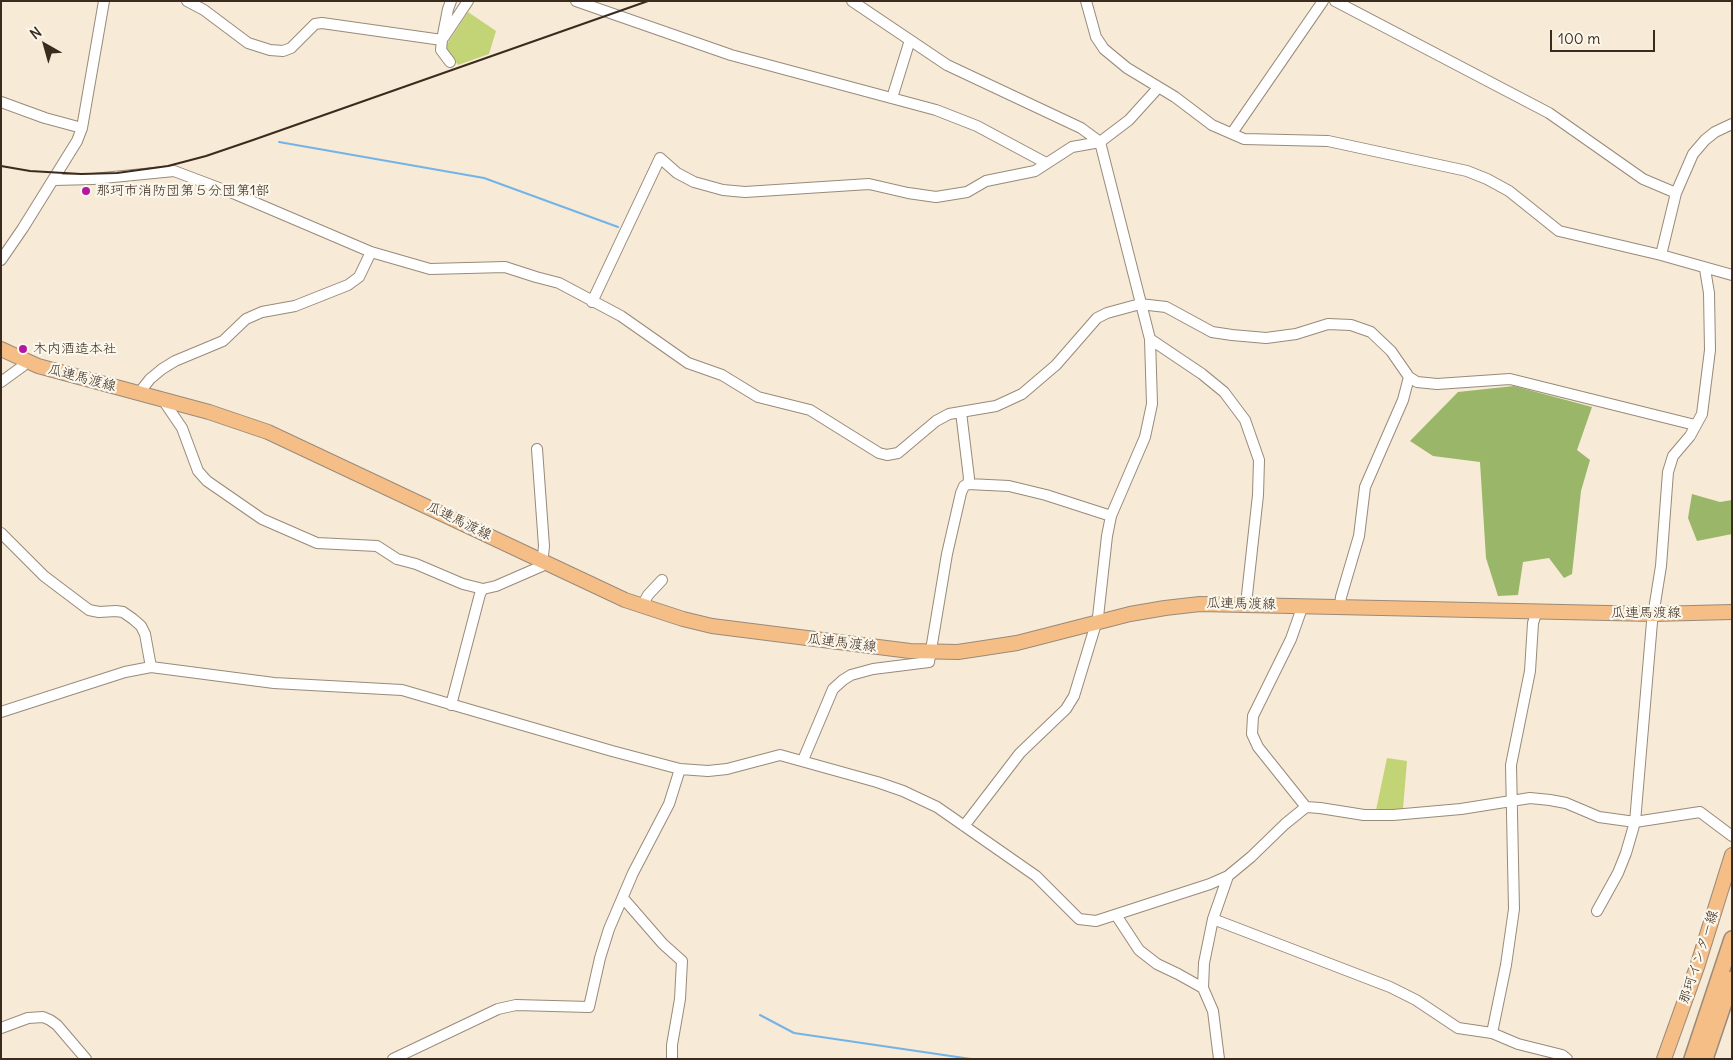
<!DOCTYPE html>
<meta charset="utf-8">
<style>
body{margin:0}
#map{position:relative;width:1733px;height:1060px;overflow:hidden;background:#f7ead6;font-family:Delius,sans-serif}
canvas{display:block}
.frame{position:absolute;inset:0;border:2px solid #3b2a1e;pointer-events:none}
.north{position:absolute;left:20px;top:20px;width:50px;height:50px;-webkit-text-stroke:4px #fbf7ec;paint-order:stroke;rotate:322deg;font-size:14px;font-weight:700;line-height:20px;text-align:center;color:#3b2a1e}
.north::after{content:'';display:block;margin:auto;width:18px;height:22px;background:#3b2a1e;clip-path:polygon(50% 0,100% 100%,50% 72%,0 100%)}
.scale{position:absolute;left:1550px;top:30px;width:105px;height:22px;box-sizing:border-box;border:2px solid #3b2a1e;border-top:0;padding-left:6px;font-size:15px;line-height:18px;white-space:nowrap;color:#3b2a1e;-webkit-text-stroke:4px #fbf7ec;paint-order:stroke}
</style>
<div id="map">
<canvas width="1733" height="1060"></canvas>
<div class="frame"></div>
<div class="north">N</div>
<div class="scale">100 m</div>
</div>
<script>
const context = document.querySelector('canvas').getContext('2d');
context.lineJoin = 'round';
function fill(path, color) { context.fillStyle = color; context.fill(path, 'evenodd'); }
const shape = rows => new Path2D(rows.map(r => 'M' + r).join(''));
function strokePath(path, color, width, dash) { context.strokeStyle = color; context.lineWidth = width; context.lineCap = dash ? 'butt' : 'round'; context.setLineDash(dash || []); context.stroke(path); }
function write(font, color, halo, rows, align = 'center') {
  context.font = font + ' Delius,"Klee One",sans-serif'; context.lineWidth = 4.5; context.setLineDash([]); context.textBaseline = 'middle'; context.strokeStyle = halo; context.fillStyle = color; for (const [text, x, y, turn = 0] of rows) {
    context.save(); context.translate(x, y); context.rotate((+turn || 0) * Math.PI / 180); context.textAlign = isNaN(turn) ? turn : align; if (halo) context.strokeText(text, 0, 0); context.fillText(text, 0, 0); context.restore();
  }
}
fill(shape([
 [468,12,496,31,489,54,458,65,445,47],
 [1387,758,1407,761,1403,809,1376,810]
]), '#c3d477');
fill(shape([
 [1514,386,1592,407,1577,450,1590,460,1581,491,1572,574,1564,578,1549,558,1523,562,1518,595,1498,596,1486,558,1480,462,1433,456,1410,441,1458,392],
 [1692,494,1720,502,1732,500,1732,534,1697,541,1688,518]
]), '#9ab668');
strokePath(shape([
 [279,142,484,178,618,227],
 [760,1015,794,1033,971,1059]
]), '#73b3e7', 2);
const minor = shape([
 [187,1,204,10,248,43,270,50,283,51,291,48,315,24,322,23,442,40],
 [576,1,731,55,936,110,977,126,1046,163],
 [852,1,947,65,1081,128,1100,142,1150,339,1152,404,1145,437,1111,516,1107,536,1098,617,1074,696,1066,709,1020,753,964,826],
 [1086,1,1096,37,1104,49,1127,68,1175,97,1212,125,1244,139,1328,141,1467,171,1487,179,1509,191,1559,231,1661,255,1732,275],
 [1335,1,1549,113,1643,179,1676,193],
 [444,37,468,1],
 [450,62,441,50,442,40,448,9,451,1],
 [892,98,910,40],
 [1,102,45,118,82,128],
 [1232,133,1323,1],
 [54,180,93,179,174,171,235,194,371,252,430,269,505,267,536,277,559,283,621,316,688,363,722,375,758,397,810,410,879,453,887,455,898,453,936,421,949,414,996,406,1022,394,1056,365,1097,318,1107,313,1140,304,1166,307,1212,332,1232,335,1266,338,1296,334,1328,324,1351,325,1371,332,1391,351,1409,377,1417,382,1437,384,1510,379,1695,425],
 [1661,255,1676,193,1693,154,1705,140,1715,132,1732,124],
 [1,260,23,228,77,141,82,128,104,1],
 [592,302,660,158,677,173,694,182,723,190,745,192,869,184,908,193,936,197,967,192,986,181,1035,171,1072,147,1100,142,1129,120,1158,88],
 [1150,339,1202,374,1224,392,1245,420,1259,460,1258,495,1246,604],
 [1,382,23,366,26,362],
 [139,393,150,379,162,369,175,361,223,341,246,319,262,312,295,306,348,285,359,277,371,252],
 [163,400,182,428,198,471,207,481,262,519,317,543,377,546,397,559,416,564,463,584,483,589,496,586,542,566,544,546,537,449],
 [961,412,969,478,968,484],
 [1,533,44,576,89,610,99,612,116,611,123,612,133,619,141,626,145,634,151,667],
 [1303,605,1291,639,1253,716,1252,734,1258,747,1306,807],
 [642,606,648,595,662,580],
 [1340,606,1341,597,1359,536,1365,487,1403,400,1409,377],
 [451,705,480,594,483,589],
 [1,712,125,672,151,667,274,683,402,690,612,751,680,769,708,771,727,769,780,755,877,782,903,791,937,807,1036,876,1079,919,1096,921,1210,884,1228,876,1251,857,1285,824,1306,807,1320,808,1364,815,1393,815,1461,809,1530,798,1550,800,1566,803,1599,817,1635,822,1700,812,1732,836],
 [803,760,833,689,843,680,851,675,873,669,929,662,947,554,961,493,964,486,968,484,1009,486,1046,495,1111,516],
 [623,898,663,944,682,961,680,999,672,1045,672,1059],
 [1597,911,1618,873,1626,853,1635,822,1652,622,1661,566,1668,472,1673,456,1690,436,1702,414,1710,350,1709,293,1705,269],
 [1116,915,1139,950,1157,964,1178,974,1203,988],
 [1213,919,1390,987,1416,1000,1458,1028,1492,1033,1518,1044,1562,1055,1567,1059],
 [1,1028,28,1018,43,1017,50,1020,57,1025,86,1059],
 [1492,1033,1506,965,1514,909,1511,765,1530,671,1533,623,1537,611],
 [393,1059,498,1009,516,1005,589,1007,600,958,609,929,633,873,669,804,680,769],
 [1219,1059,1213,1011,1203,988,1204,963,1213,919,1228,876]
]);
const major = shape([
 [1,349,38,366,209,412,268,432,625,600,683,619,712,626,910,651,958,652,1017,643,1130,614,1165,608,1200,604,1653,614,1732,612],
 [1664,1059,1697,967,1732,855]
]);
const highway = shape([
 [1692,1059,1732,939],
 [1705,1059,1732,979]
]);
strokePath(minor, '#998a7a', 12);
strokePath(major, '#998a7a', 16);
strokePath(highway, '#998a7a', 18);
strokePath(minor, '#fff', 10);
strokePath(major, '#f6be87', 14);
strokePath(highway, '#f6be87', 15);
strokePath(shape([
 [1,166,30,171,81,174,117,173,168,166,206,156,253,140,648,1]
]), '#3b2a1e', 2);
for (const [x, y, r, color] of [
 [86,191,5,"#b5179e"],
 [23,349,5,"#b5179e"]
]) { const dot = new Path2D(); dot.arc(x, y, r, 0, 2 * Math.PI); context.fillStyle = color; context.fill(dot); strokePath(dot, '#fbf7ec', 2); }
write('14px', '#3b2a1e', '#fbf7ec', [
 ["那珂市消防団第５分団第1部",96,191],
 ["木内酒造本社",33,349]
], 'left');
write('14px', '#3b2a1e', '#fbf7ec', [
 ["瓜連馬渡線",82,378,15],
 ["瓜連馬渡線",459,521,26],
 ["瓜連馬渡線",1241,604,1],
 ["瓜連馬渡線",1646,613],
 ["瓜連馬渡線",842,643,7],
 ["那珂インター線",1699,957,-72]
]);
</script>
